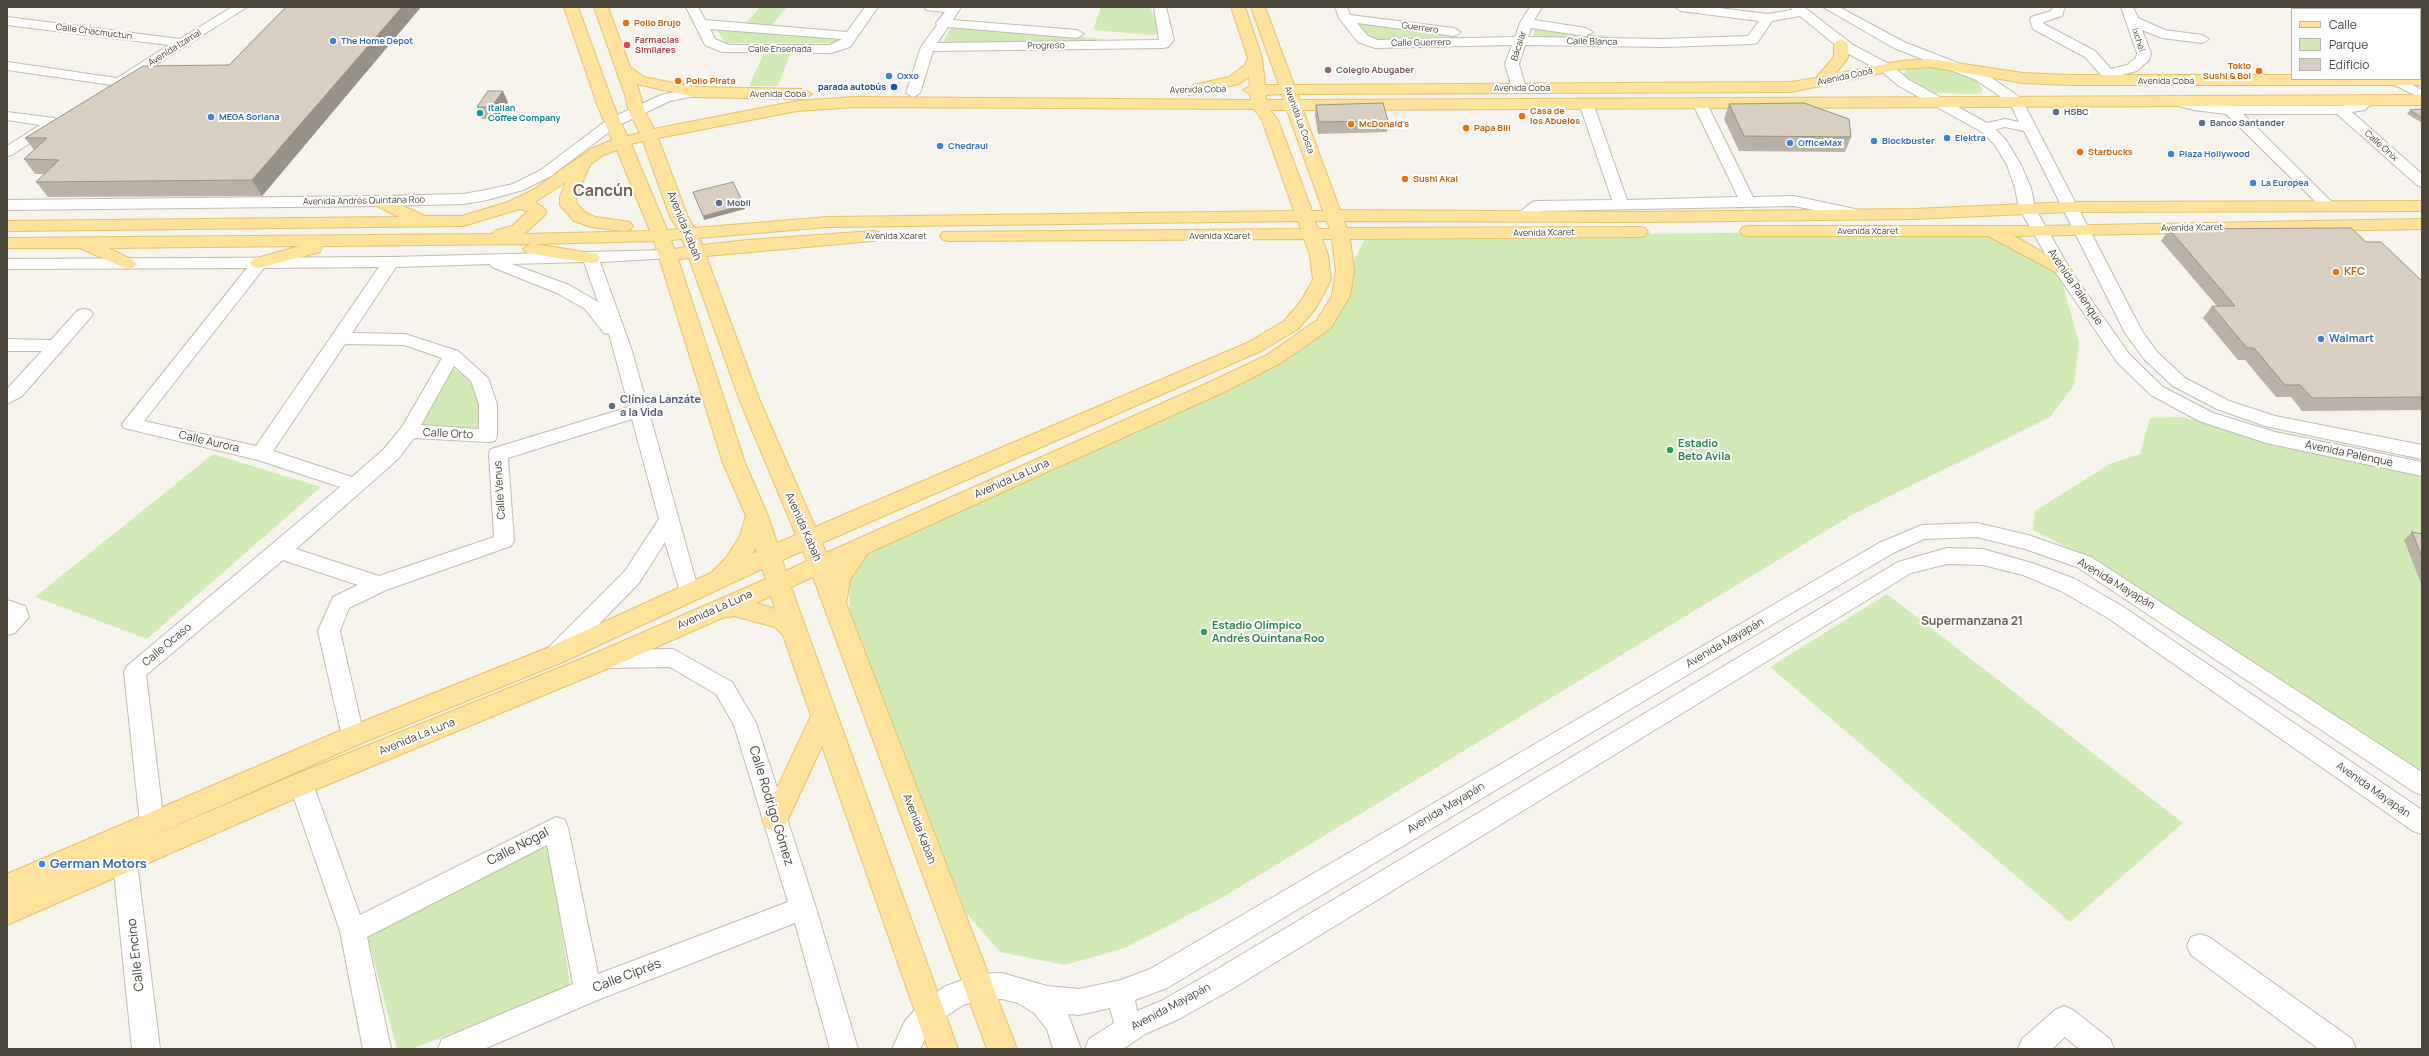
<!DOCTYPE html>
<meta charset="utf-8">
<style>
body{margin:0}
#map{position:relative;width:2429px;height:1056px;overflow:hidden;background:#f6f3ec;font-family:Manrope,sans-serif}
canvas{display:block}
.frame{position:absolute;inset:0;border:8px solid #4b4439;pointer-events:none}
.legend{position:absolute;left:2291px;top:8px;width:130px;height:72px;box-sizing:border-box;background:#fff;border:1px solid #b7b4b0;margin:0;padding:5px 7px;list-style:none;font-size:12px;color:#4b4439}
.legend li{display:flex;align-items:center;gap:8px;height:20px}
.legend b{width:20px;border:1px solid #b7b4b0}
</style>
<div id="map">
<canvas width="2429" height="1056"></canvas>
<div class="frame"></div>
<ul class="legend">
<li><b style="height:5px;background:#ffe39c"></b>Calle</li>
<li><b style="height:11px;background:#d2eab5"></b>Parque</li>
<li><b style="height:11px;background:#d8cfc1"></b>Edificio</li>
</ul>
</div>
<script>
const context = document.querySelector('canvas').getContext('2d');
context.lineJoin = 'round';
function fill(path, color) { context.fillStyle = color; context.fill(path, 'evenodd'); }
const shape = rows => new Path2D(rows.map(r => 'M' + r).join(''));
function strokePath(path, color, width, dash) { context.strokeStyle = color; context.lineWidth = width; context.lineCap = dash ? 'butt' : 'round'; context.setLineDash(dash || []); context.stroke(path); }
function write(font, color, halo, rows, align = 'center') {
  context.font = font + ' Manrope,sans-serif'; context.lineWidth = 4; context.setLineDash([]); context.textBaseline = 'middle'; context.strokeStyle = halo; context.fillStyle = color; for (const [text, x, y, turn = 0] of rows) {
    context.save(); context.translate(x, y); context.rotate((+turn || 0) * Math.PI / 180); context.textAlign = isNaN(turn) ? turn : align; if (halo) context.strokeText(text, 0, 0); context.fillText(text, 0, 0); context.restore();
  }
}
fill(shape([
 [760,7,787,7,772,25,746,23],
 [1101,7,1150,7,1161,31,1152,35,1093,30],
 [1359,22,1446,34,1458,36,1457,40,1371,40,1352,23],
 [952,26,1104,39,1104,42,943,42],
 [1536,26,1607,36,1608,40,1540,38,1533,36],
 [722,28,846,38,838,43,726,43,716,30],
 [764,53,791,53,778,86,749,86],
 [1922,67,1934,67,1965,73,1976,81,1982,88,1982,92,1977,94,1935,93,1902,75,1908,69],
 [1961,231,2017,235,2037,248,2058,267,2079,343,2074,385,2050,417,1852,515,1225,896,1125,948,1065,965,1000,952,967,914,851,631,849,584,863,556,885,540,1300,351,1324,330,1340,308,1353,263,1364,240,1379,236],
 [453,369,470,378,480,401,483,429,422,425],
 [2180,417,2422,468,2422,778,2146,592,2110,569,2033,530,2035,511,2110,464,2140,454,2150,418],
 [213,454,321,487,147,639,35,597],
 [1887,594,2183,823,2070,922,1770,667],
 [548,839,570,986,412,1049,397,1049,367,934]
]), '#d2eab5');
const minor = shape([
 [232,7,247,7,124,85,119,86,7,70,7,62,117,78,169,45,7,25,7,17,180,39,232,7],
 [686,7,698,7,705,20,847,32,865,7,878,7,850,47,831,53,722,52,705,45,686,7],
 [710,29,842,39,830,45,729,45,715,39,710,29],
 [925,7,961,7,953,20,1077,30,1084,34,1077,38,948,27,937,43,1159,40,1154,7,1166,7,1174,40,1168,47,1163,48,933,51,920,93,913,97,906,93,921,47,937,25,936,23,945,12,926,10,925,7],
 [1335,7,1347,7,1350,15,1454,28,1461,32,1454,36,1357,23,1368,36,1377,40,1515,37,1520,23,1530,7,1542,7,1534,20,1586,28,1593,32,1586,36,1531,28,1528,37,1664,39,1748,36,1759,21,1681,11,1675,7,1711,7,1768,14,1792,10,1790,7,1804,7,1853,45,1891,65,1909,80,1987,123,2005,119,2019,122,2010,103,1976,80,1894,48,1823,7,1839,7,1904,42,1986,74,2021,98,2142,331,2157,352,2185,378,2229,401,2275,416,2422,445,2422,459,2265,426,2217,409,2173,386,2145,360,2125,333,2024,131,2005,127,1997,129,1996,130,2006,140,2021,165,2031,188,2035,208,2071,271,2129,354,2163,387,2213,413,2275,432,2422,462,2422,476,2266,443,2199,421,2151,395,2117,362,2055,271,2019,208,2015,188,2007,165,1995,145,1982,132,1899,86,1881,71,1843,51,1800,16,1772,21,1757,43,1752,44,1664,47,1525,45,1519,64,1526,88,1519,92,1512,88,1505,64,1512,45,1375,48,1358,42,1339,18,1335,7],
 [2053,7,2065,7,2062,16,2043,22,2044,24,2095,51,2111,69,2127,65,2136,58,2137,53,2121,7,2133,7,2138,18,2165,30,2202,35,2209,39,2202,43,2162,38,2142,30,2151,53,2149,60,2137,71,2117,76,2121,81,2114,85,2109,84,2085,57,2033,29,2030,20,2031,17,2051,11,2053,7],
 [2299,7,2313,7,2314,9,2300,9,2299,7],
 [2322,7,2335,7,2336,9,2323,9,2322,7],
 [2420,58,2422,58,2422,67,2420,67,2420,58],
 [2383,79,2401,79,2422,90,2422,99,2383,79],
 [694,88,701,92,699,95,670,101,617,126,551,176,523,190,487,200,463,204,381,206,7,210,7,200,381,196,463,194,486,190,513,184,541,170,607,120,661,95,694,88],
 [2173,96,2195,102,2230,106,2341,106,2356,103,2362,97,2372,97,2374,100,2365,110,2352,112,2422,174,2422,187,2417,185,2337,114,2243,114,2335,205,2327,210,2322,208,2226,114,2194,110,2168,103,2166,100,2173,96],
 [1699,98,1706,102,1753,197,1794,196,1864,211,1866,214,1864,217,1858,219,1794,206,1540,211,1523,221,1515,216,1531,203,1536,201,1612,200,1579,103,1586,99,1593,103,1627,200,1738,197,1692,102,1699,98],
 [7,112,54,118,61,122,12,155,7,156,7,146,40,125,7,120,7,112],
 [667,250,673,252,675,255,673,258,600,262,632,351,699,592,696,598,689,600,682,598,665,542,639,583,563,661,555,664,547,661,544,655,547,649,625,571,659,519,632,419,508,458,514,541,511,546,386,590,349,608,340,631,364,736,361,743,353,746,345,743,342,736,318,631,333,597,358,585,283,560,146,675,164,824,161,832,152,835,143,832,140,824,124,672,127,666,340,487,258,460,124,428,122,424,247,268,7,269,7,259,391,257,667,250],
 [584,262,598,302,569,285,512,264,584,262],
 [490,264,492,267,557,293,585,309,604,333,609,334,629,407,491,449,489,454,494,537,379,576,296,549,398,459,414,438,488,442,495,441,497,436,497,404,488,378,458,351,405,334,352,333,396,267,490,264],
 [379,267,256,446,144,421,264,268,379,267],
 [345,344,404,345,442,358,402,427,384,449,352,477,273,451,345,344],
 [454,366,471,381,479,404,479,429,421,425,454,366],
 [84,309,90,310,93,314,90,318,22,396,7,404,7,389,42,351,7,351,7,339,51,340,78,310,84,309],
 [1977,523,2028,535,2091,557,2422,772,2422,795,2414,792,2077,567,2025,549,1977,537,1924,539,1893,553,1667,687,1167,988,1135,1000,1137,1011,1161,1001,1214,971,1898,562,1947,548,1983,549,2035,564,2075,579,2122,606,2422,810,2422,834,2413,831,2108,618,2061,591,2023,575,1983,565,1947,564,1911,573,1232,989,1179,1019,1145,1034,1123,1049,1085,1049,1089,1039,1114,1023,1110,1008,1079,1015,1068,1014,1081,1049,1053,1049,1047,1029,1034,1013,1018,1003,1002,999,979,1000,963,1005,939,1021,925,1039,920,1049,892,1049,905,1021,921,1003,946,986,979,974,1002,973,1047,986,1079,989,1121,980,1150,969,1879,543,1922,525,1977,523],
 [7,600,25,606,29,617,15,633,7,635,7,600],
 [673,649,732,682,756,723,816,908,858,1049,830,1049,795,923,595,1001,484,1049,438,1049,442,1039,573,984,547,845,367,937,391,1049,363,1049,340,931,289,784,293,777,301,774,309,777,313,784,360,915,556,817,565,820,568,828,598,974,788,902,734,725,716,694,670,667,606,668,598,665,595,659,598,653,606,650,673,649],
 [125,851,134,854,137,862,160,1049,132,1049,113,862,116,854,125,851],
 [2200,934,2209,937,2352,1039,2356,1049,2319,1049,2191,955,2187,946,2191,937,2200,934],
 [2064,1006,2073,1010,2110,1039,2114,1049,2079,1049,2065,1037,2052,1049,2018,1049,2022,1039,2055,1010,2064,1006]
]);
const major = shape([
 [564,7,578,7,613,104,627,136,640,133,629,112,625,95,594,7,608,7,630,67,644,77,694,87,804,89,812,94,804,99,694,97,637,84,645,112,654,129,797,101,854,97,1251,100,1250,94,1243,90,1250,86,1249,77,1239,84,1189,95,1181,90,1184,87,1229,77,1245,65,1248,58,1231,7,1245,7,1262,58,1265,85,1279,85,1251,7,1265,7,1294,85,1791,82,1816,78,1834,57,1834,43,1841,39,1848,43,1848,58,1835,74,1901,61,1930,59,2023,73,2070,75,2292,75,2292,79,2420,79,2420,75,2422,75,2422,85,2070,85,2023,83,1930,67,1901,69,1791,92,1297,94,1300,100,2422,95,2422,105,1303,110,1340,210,1641,212,1914,209,2070,202,2422,201,2422,211,2070,212,1914,219,1641,222,1344,221,1347,228,1639,227,1645,228,1648,232,1645,236,1639,237,1350,239,1354,271,1350,296,1331,328,1281,363,1224,392,868,553,850,580,846,603,1017,1049,987,1049,813,577,791,587,958,1049,928,1049,822,746,784,828,775,832,766,828,762,820,811,716,783,635,775,627,734,616,722,618,614,666,310,792,7,925,7,874,344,729,547,648,711,573,726,558,740,536,746,516,723,463,654,241,535,244,597,254,600,258,597,262,591,263,526,253,523,249,530,244,322,246,320,252,259,268,253,267,250,263,253,259,300,246,108,248,133,260,136,264,133,268,127,269,80,248,7,248,7,238,492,234,494,231,512,226,528,211,520,209,463,226,7,231,7,221,399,217,375,205,372,201,375,197,381,196,425,216,462,216,508,202,533,190,591,149,612,140,597,104,564,7],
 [1282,94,1284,100,1266,100,1266,95,1282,94],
 [854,107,1254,109,1262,120,1294,211,828,217,694,228,688,217,658,138,797,111,854,107],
 [1270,110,1287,110,1323,211,1312,211,1278,120,1270,110],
 [643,141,670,217,678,229,667,230,631,144,643,141],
 [617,150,650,231,524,234,545,215,546,211,543,207,535,202,566,182,560,197,560,205,574,221,591,227,624,231,630,230,633,226,630,222,595,217,586,213,577,204,576,197,590,165,603,155,617,150],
 [1298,221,1301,229,943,232,940,236,943,240,949,241,1304,239,1310,255,1313,280,1301,301,1284,321,1247,343,815,527,760,401,706,256,873,241,879,240,882,236,879,232,873,231,748,240,702,245,699,238,828,227,1298,221],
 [1315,221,1327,221,1330,229,1318,229,1315,221],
 [682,239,685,247,674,249,671,240,682,239],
 [1322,239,1332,239,1336,271,1332,296,1317,320,1267,355,1210,382,826,553,822,543,1261,351,1298,329,1316,308,1331,280,1328,255,1322,239],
 [689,258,740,401,796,535,777,543,768,516,745,463,678,259,689,258],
 [756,548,757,552,752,554,756,548],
 [803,551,807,561,786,571,782,560,803,551],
 [762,569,766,579,598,652,292,776,141,841,362,743,563,662,762,569],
 [771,596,775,609,756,603,771,596],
 [2420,54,2422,54,2422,62,2420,62,2420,54],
 [2422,219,2422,229,2014,236,2069,267,2072,271,2069,275,2063,276,1988,236,1749,236,1743,235,1740,231,1743,227,1749,226,2039,226,2422,219]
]);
strokePath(minor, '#c2bbae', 2);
strokePath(major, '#e6c16a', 2);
fill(minor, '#fff');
fill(major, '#ffe39c');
fill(shape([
 [286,7,421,7,262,196,48,197,36,182,44,174,35,174,24,159,34,150,25,138,229,65],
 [508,102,496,119,482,119,477,107],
 [1729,104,1851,137,1845,152,1739,151,1724,119],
 [1316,105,1388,121,1387,132,1318,134,1315,116],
 [2422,109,2422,123,2407,114,2410,110],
 [2169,229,2366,242,2422,281,2422,410,2302,411,2291,397,2276,397,2245,360,2238,360,2203,318,2212,306,2217,306,2161,241],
 [2412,532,2422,534,2422,586,2404,540]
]), '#bab2a6');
fill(shape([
 [402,7,421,7,262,196,252,180],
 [503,91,508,102,496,119,491,107],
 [744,205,745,209,704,220,703,216]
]), '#979187');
const building = shape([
 [286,7,402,7,252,180,36,182,59,160,24,159,47,138,25,138,143,66,229,65,286,7],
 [488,91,503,91,491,107,477,107,488,91],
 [1383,103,1388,121,1319,122,1316,105,1383,103],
 [1804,103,1849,119,1851,137,1744,136,1729,104,1804,103],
 [2422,109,2422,118,2410,110,2422,109],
 [733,182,744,205,703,216,693,192,733,182],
 [2351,228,2366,242,2381,242,2422,281,2422,397,2312,398,2300,385,2285,385,2254,348,2247,348,2212,306,2235,306,2169,229,2351,228],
 [2412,532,2422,534,2422,557,2412,532]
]);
fill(building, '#d8cfc1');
strokePath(building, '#979187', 1);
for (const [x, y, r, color] of [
 [626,23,4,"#e8710a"],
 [333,41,4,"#3f7fe0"],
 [627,45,4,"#e0444e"],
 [1328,70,4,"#8d6e63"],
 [2259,71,4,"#e8710a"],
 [889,76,4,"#3f7fe0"],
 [678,81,4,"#e8710a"],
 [894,87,4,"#1a4fb4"],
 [2056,112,4,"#5c6f8a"],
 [480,113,4,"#0f9aa8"],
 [1522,116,4,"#e8710a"],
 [211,117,4,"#3f7fe0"],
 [2202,123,4,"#5c6f8a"],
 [1351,124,4,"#e8710a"],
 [1466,128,4,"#e8710a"],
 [1947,138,4,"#3f7fe0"],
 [1874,141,4,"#3f7fe0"],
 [1790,143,4,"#3f7fe0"],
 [940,146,4,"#3f7fe0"],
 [2080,152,4,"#e8710a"],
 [2171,154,4,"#3f7fe0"],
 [1405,179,4,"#e8710a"],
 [2253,183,4,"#3f7fe0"],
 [719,203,4,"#5c6f8a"],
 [2336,272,4,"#e8710a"],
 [2321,339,4,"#3f7fe0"],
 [612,406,4,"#5c6f8a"],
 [1670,450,4,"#2e9e5b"],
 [1204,632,4,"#2e9e5b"],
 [42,864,4,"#3f7fe0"]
]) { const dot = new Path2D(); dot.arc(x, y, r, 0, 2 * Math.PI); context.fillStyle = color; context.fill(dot); strokePath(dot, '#fff', 1.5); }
write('bold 9px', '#c56008', '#fff', [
 ["Pollo Brujo",634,23],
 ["Tokio",2251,66,"right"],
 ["Sushi & Bol",2251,76,"right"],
 ["Pollo Pirata",686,81],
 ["Casa de",1530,111],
 ["los Abuelos",1530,121],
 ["McDonald's",1359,124],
 ["Papa Bill",1474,128],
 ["Starbucks",2088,152],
 ["Sushi Akai",1413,179]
], 'left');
write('9px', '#4b4439', '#fff', [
 ["Guerrero",1420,28,8],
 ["Calle Chacmuctún",94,32,7],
 ["Ixchel",2138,40,72],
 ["Calle Blanca",1592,42,1],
 ["Calle Guerrero",1421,43,-1],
 ["Progreso",1046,46,-1],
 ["Bacalar",1519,46,-72],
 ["Avenida Izamal",175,48,-32],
 ["Calle Ensenada",780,49],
 ["Avenida Cobá",1845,77,-12],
 ["Avenida Cobá",2166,81],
 ["Avenida Cobá",1522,88],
 ["Avenida Cobá",1198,90,-1],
 ["Avenida Cobá",778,94],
 ["Avenida La Costa",1299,120,70],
 ["Calle Ónix",2381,146,42],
 ["Avenida Andrés Quintana Roo",364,201,-1],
 ["Avenida Xcaret",2192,228,-1],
 ["Avenida Xcaret",1868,231],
 ["Avenida Xcaret",1544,233,-1],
 ["Avenida Xcaret",896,236],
 ["Avenida Xcaret",1220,236]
]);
write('bold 9px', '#be3a42', '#fff', [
 ["Farmacias",635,40],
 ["Similares",635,50]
], 'left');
write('bold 9px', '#366cbe', '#fff', [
 ["The Home Depot",341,41],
 ["Oxxo",897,76],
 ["MEGA Soriana",219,117],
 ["Elektra",1955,138],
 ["Blockbuster",1882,141],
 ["OfficeMax",1798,143],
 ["Chedraui",948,146],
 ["Plaza Hollywood",2179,154],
 ["La Europea",2261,183]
], 'left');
write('bold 9px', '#785e54', '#fff', [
 ["Colegio Abugaber",1336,70]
], 'left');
write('bold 9px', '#164399', '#fff', [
 ["parada autobús",886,87]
], 'right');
write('bold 9px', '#0d838f', '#fff', [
 ["Italian",488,108],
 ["Coffee Company",488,118]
], 'left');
write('bold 9px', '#4e5e75', '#fff', [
 ["HSBC",2064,112],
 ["Banco Santander",2210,123],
 ["Mobil",727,203]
], 'left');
write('11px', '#4b4439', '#fff', [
 ["Avenida Kabah",684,226,68],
 ["Avenida Palenque",2075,287,56],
 ["Calle Orto",448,434,3],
 ["Calle Aurora",209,442,13],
 ["Avenida Palenque",2349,454,12],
 ["Avenida La Luna",1012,479,-24],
 ["Calle Venus",500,490,-94],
 ["Avenida Kabah",803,527,66],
 ["Avenida Mayapán",2116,584,31],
 ["Avenida La Luna",715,610,-24],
 ["Avenida Mayapán",1725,643,-30],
 ["Calle Ocaso",167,645,-40],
 ["Avenida La Luna",417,737,-22],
 ["Avenida Mayapán",2373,790,35],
 ["Avenida Mayapán",1446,808,-31],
 ["Avenida Kabah",919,829,69],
 ["Avenida Mayapán",1171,1007,-28]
]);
write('bold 11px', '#c56008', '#fff', [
 ["KFC",2344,272]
], 'left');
write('bold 11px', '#366cbe', '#fff', [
 ["Walmart",2329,339]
], 'left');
write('bold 11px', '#4e5e75', '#fff', [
 ["Clínica Lanzáte",620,400],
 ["a la Vida",620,413]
], 'left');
write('bold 11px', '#27864d', '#fff', [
 ["Estadio",1678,444],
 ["Beto Avila",1678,457],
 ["Estadio Olímpico",1212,626],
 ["Andrés Quintana Roo",1212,639]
], 'left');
write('bold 12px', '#6e6250', '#fff', [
 ["Supermanzana 21",1972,622]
]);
write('13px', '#4b4439', '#fff', [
 ["Calle Rodrigo Gómez",771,806,73],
 ["Calle Nogal",518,847,-27],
 ["Calle Encino",136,955,-96],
 ["Calle Ciprés",627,976,-21]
]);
write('bold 13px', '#366cbe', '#fff', [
 ["German Motors",50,864]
], 'left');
write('bold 16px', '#6e6250', '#fff', [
 ["Cancún",603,192]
]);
</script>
